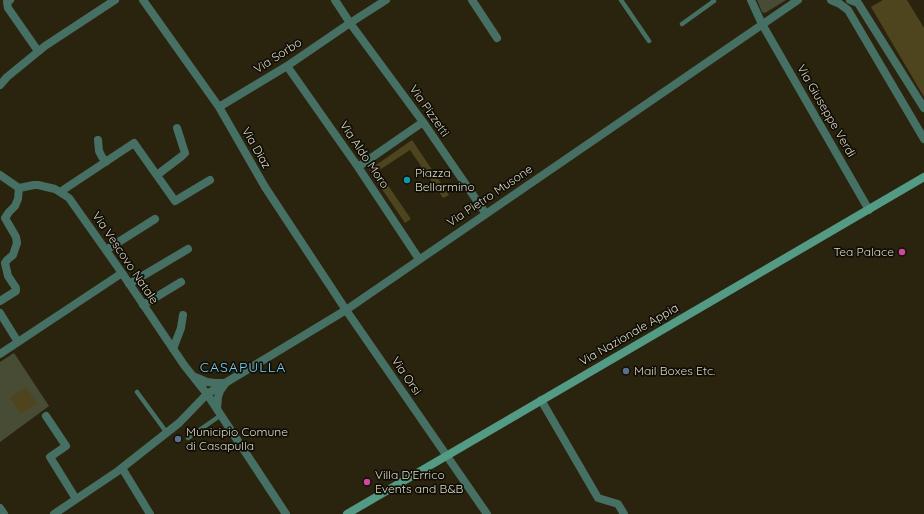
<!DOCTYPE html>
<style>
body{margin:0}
canvas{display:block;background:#2a240f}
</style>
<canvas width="924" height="514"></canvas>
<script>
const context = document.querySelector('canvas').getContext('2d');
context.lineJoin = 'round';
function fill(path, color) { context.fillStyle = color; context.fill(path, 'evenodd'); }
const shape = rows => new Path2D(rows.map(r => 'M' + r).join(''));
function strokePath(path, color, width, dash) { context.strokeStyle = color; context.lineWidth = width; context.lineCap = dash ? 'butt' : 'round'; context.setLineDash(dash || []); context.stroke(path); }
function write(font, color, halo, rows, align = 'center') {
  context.font = font + ' Quicksand,sans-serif'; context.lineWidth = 3.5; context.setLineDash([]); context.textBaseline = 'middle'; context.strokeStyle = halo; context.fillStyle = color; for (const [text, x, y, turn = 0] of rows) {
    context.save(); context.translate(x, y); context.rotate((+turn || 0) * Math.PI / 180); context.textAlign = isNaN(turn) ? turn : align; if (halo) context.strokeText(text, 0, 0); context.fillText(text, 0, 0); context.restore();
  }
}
fill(shape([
 [757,0,786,0,765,13,762,12],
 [14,353,49,406,0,442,0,362]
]), '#484c34');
fill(shape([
 [883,0,907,0,924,28,924,97,871,7],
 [412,140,449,195,443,198,410,150,378,171,411,219,405,223,369,170],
 [26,387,37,403,21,414,10,398]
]), '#4e441e');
strokePath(shape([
 [621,0,649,41],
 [682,24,714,1,713,0],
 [137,392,167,433],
 [188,438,221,415]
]), '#457063', 4.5);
strokePath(shape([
 [10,0,7,2,8,8,38,51],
 [143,0,219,107,265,187,346,310,487,514],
 [335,0,350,23,423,122,486,214],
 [472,0,497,38],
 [751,0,762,24,869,210],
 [831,0,840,4,848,10,924,139],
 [850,0,858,3,924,108],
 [287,66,358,167,419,259],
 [0,85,7,77,45,46,115,0],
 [219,107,287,66,350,23,386,0],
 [98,140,99,151,102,157,106,162],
 [358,167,423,122],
 [0,175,19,188],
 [157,175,182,156,185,153,177,128],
 [19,188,34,185,38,185,55,189,69,198,122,273,184,365,207,394,286,514],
 [60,192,134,143,175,201,210,180],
 [106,250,155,219],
 [129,284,188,249],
 [0,301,16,291,16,288,8,276,5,263,7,260,13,255,17,243,16,237,5,218,9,212,15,206,18,199,19,188],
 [143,305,181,282],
 [0,313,18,342],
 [173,349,181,328,183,315],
 [0,354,122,273],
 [195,377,207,382,215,383,224,383],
 [541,400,598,498,618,504,624,514],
 [217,409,218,397,220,391,225,384],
 [46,416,66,446,50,457,76,499],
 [122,468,150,514],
 [0,508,4,514],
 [54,514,118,471,179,423,207,394,346,310,798,0]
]), '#457063', 8);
strokePath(shape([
 [347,514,924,177]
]), '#549b86', 8);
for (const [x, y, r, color] of [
 [407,180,4,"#0f9aa8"],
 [902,252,4,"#d1479c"],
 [626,371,4,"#5c6f8a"],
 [178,439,4,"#5c6f8a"],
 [367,482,4,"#d1479c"]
]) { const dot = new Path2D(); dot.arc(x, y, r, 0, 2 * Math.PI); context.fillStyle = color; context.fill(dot); strokePath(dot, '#100e05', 1.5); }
write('12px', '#ddd9cc', '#100e05', [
 ["Via Sorbo",278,56,-33],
 ["Via Pizzetti",429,111,55],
 ["Via Giuseppe Verdi",826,111,60],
 ["Via Diaz",256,148,60],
 ["Via Aldo Moro",364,155,56],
 ["Via Pietro Musone",490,196,-34],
 ["Via Vescovo Natale",125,258,56],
 ["Via Nazionale Appia",629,335,-30],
 ["Via Orsi",406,376,56]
]);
write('12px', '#ddd9cc', '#100e05', [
 ["Piazza",415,173],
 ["Bellarmino",415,187],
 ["Tea Palace",894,252,"right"],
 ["Mail Boxes Etc.",634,371],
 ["Municipio Comune",186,432],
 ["di Casapulla",186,446],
 ["Villa D'Errico",375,475],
 ["Events and B&B",375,489]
], 'left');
context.letterSpacing = '1px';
write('14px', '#77cff5', '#100e05', [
 ["CASAPULLA",243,368]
]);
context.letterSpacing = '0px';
</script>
